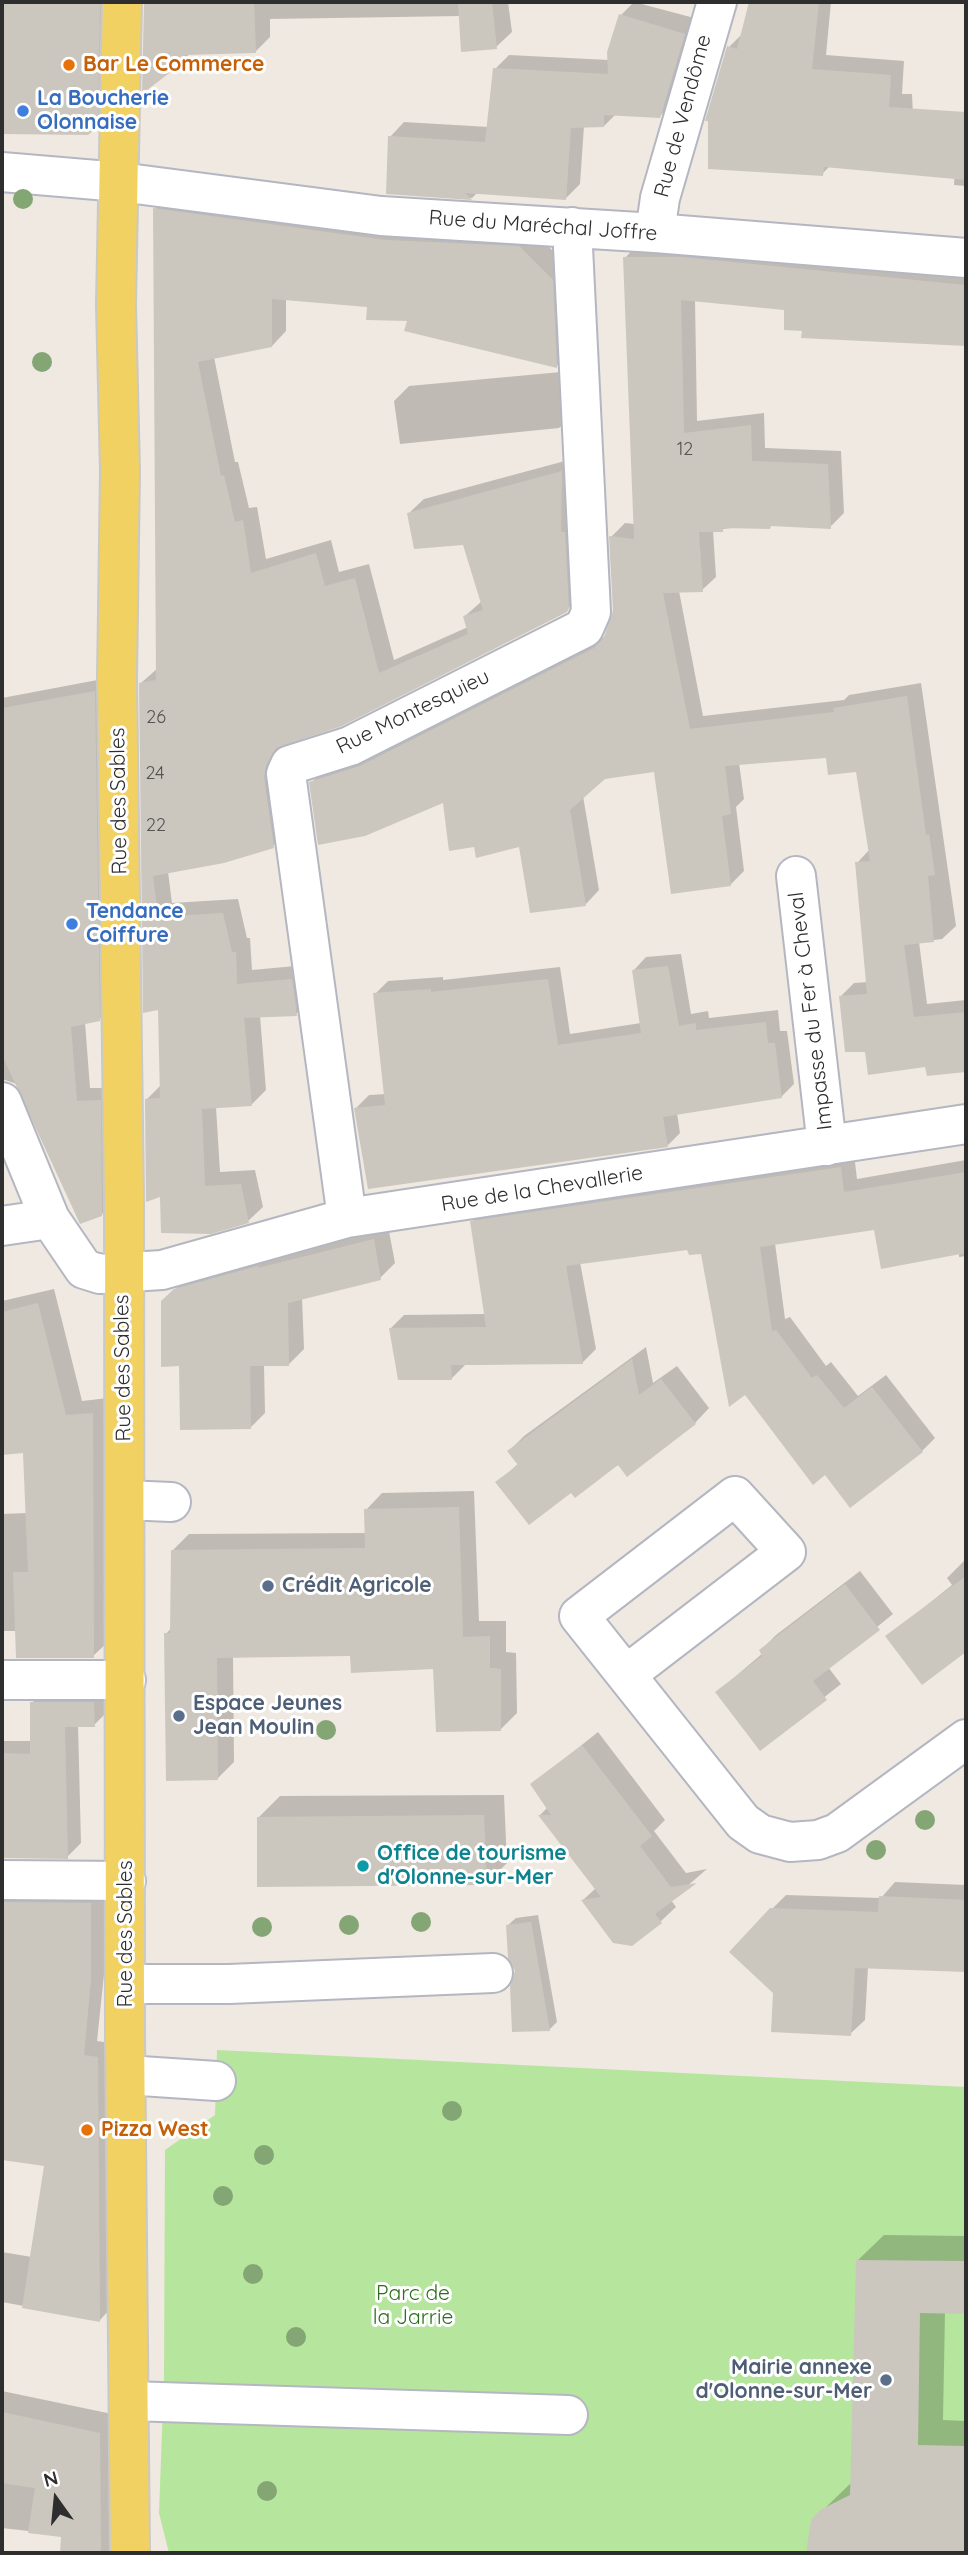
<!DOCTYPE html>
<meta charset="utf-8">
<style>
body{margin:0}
#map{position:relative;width:968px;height:2555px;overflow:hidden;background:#efe9e1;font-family:Quicksand,sans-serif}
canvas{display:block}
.frame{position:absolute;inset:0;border:4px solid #2e2e2e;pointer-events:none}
.north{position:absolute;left:21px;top:2464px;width:70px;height:70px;-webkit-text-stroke:5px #fff;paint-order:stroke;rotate:345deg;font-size:19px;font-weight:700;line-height:28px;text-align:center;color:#2e2e2e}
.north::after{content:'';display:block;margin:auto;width:24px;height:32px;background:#2e2e2e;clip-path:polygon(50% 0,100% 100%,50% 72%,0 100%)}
</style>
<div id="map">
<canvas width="968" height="2555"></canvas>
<div class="frame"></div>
<div class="north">N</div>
</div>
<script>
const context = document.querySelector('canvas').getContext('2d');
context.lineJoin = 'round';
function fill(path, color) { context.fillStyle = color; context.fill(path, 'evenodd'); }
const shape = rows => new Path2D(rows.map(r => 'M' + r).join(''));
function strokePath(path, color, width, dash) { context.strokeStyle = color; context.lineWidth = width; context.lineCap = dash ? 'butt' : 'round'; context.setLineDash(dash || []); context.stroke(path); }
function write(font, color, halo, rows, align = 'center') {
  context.font = font + ' Quicksand,sans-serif'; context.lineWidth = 6; context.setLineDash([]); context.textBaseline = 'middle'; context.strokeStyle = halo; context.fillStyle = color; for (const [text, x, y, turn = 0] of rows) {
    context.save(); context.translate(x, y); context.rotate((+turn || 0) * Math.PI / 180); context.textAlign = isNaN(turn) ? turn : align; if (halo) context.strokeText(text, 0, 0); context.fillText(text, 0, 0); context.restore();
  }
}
fill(shape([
 [217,2050,966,2087,966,2553,169,2553,159,2513,164,2376,165,2150,215,2115]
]), '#b6e59e');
fill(shape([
 [2,2,114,2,112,110,87,133,2,132],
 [146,2,508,2,512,32,496,47,461,16,270,19,270,37,255,52,191,53,144,90],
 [634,2,698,19,674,102,660,116,616,114,604,126,584,126,580,184,566,198,478,192,472,198,388,193,390,137,404,122,489,127,495,69,509,55,609,60,621,15],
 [751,2,831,2,826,55,904,61,902,94,912,94,915,157,830,166,822,174,729,47,743,33],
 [966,117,966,186,954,185,957,127],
 [170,195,534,232,567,265,571,352,557,366,369,306,286,298,286,331,272,346,214,357,235,462,238,462,249,508,257,507,266,559,331,540,339,572,369,564,394,660,468,627,465,616,482,601,465,543,409,513,424,499,576,458,581,595,566,611,283,744,278,761,288,831,273,846,168,872,172,903,238,899,247,938,250,938,252,970,306,965,311,999,296,1014,260,1016,266,1090,252,1104,216,1107,220,1172,255,1170,263,1207,248,1221,162,1195,146,1100,161,1085,160,1008,141,683,158,668,155,209],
 [638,244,966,270,966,344,803,336,804,329,786,308,695,299,697,421,764,413,765,448,841,451,844,513,830,527,772,524,713,530,716,577,702,590,679,591,703,716,844,700,849,695,921,683,956,926,942,939,919,942,927,1004,966,1000,966,1070,928,1074,926,1065,866,1050,840,997,854,983,868,982,857,863,870,849,858,770,828,756,739,763,744,799,736,807,744,871,730,885,656,771,605,777,583,796,599,890,586,904,521,845,476,845,445,800,311,783,325,769,375,752,606,636,615,611,611,537,625,523,635,524,625,258],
 [572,371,574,414,559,428,400,444,394,401,409,386],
 [108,678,112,1006,99,1020,85,1022,90,1088,114,1088,115,1201,101,1215,17,1084,2,1079,2,698],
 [681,954,691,1014,708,1011,709,1018,778,1010,780,1031,787,1031,794,1084,781,1097,677,1113,680,1133,668,1145,356,1108,369,1095,386,1094,375,994,388,981,443,977,443,980,560,967,570,1034,641,1023,634,970,646,957],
 [854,1154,857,1179,966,1160,966,1256,959,1257,959,1253,875,1228,775,1243,785,1319,790,1317,826,1366,831,1362,858,1396,886,1375,935,1438,922,1451,825,1473,746,1392,702,1252,689,1248,580,1262,596,1349,582,1363,465,1365,452,1378,391,1328,404,1315,486,1314,472,1222,485,1209],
 [388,1226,395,1263,380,1278,302,1298,304,1349,289,1364,264,1364,265,1413,251,1427,180,1364,162,1302,190,1275],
 [54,1289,82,1401,108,1398,109,1641,93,1656,17,1631,2,1631,2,1514,27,1513,25,1451,2,1453,2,1301],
 [646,1347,653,1383,677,1366,709,1408,695,1423,571,1491,498,1482,519,1463,509,1451,524,1436],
 [474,1491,479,1621,506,1621,506,1652,516,1653,517,1713,501,1729,435,1667,352,1655,233,1656,234,1762,217,1779,166,1634,172,1627,173,1550,189,1534,366,1533,366,1510,382,1493],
 [966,1559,966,1650,922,1683,887,1637,952,1585,947,1578],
 [860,1571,893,1614,828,1667,841,1684,760,1748,717,1692,763,1653,761,1650,776,1635],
 [45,1689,107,1689,108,1711,94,1725,78,1725,81,1843,67,1857,2,1856,2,1741,32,1741,32,1703],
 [598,1732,665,1820,654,1831,686,1873,707,1869,671,1900,676,1907,661,1921,631,1944,583,1900,596,1888,540,1815,548,1807,538,1780],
 [504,1795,507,1863,486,1884,259,1817,280,1796],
 [2,1882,104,1889,105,1965,97,2041,111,2043,113,2306,100,2320,2,2302,2,2252,32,2257,46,2164,2,2158],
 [895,1882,966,1885,966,1970,868,1967,865,2020,850,2034,775,1992,771,1910,786,1895,881,1898],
 [538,1915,557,2022,549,2030,517,1971,508,1925,516,1918],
 [884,2235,966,2236,966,2312,945,2312,943,2420,966,2421,966,2553,818,2553,811,2546,822,2511,852,2482,858,2260],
 [2,2391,117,2415,118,2553,61,2553,63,2535,2,2528]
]), '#0003');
fill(shape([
 [2,2,100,2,98,127,88,135,2,134],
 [144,2,254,2,256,53,185,55,185,61,142,94],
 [458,2,492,2,497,49,461,52],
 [749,2,819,2,812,69,891,75,889,107,966,112,966,180,824,167,823,176,708,169,708,121,705,121,727,46,737,49],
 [619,14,685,34,660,118,604,115,604,127,571,128,566,200,465,193,472,200,386,194,388,136,485,142,493,68,608,74,607,52],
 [153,208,385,240,519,246,553,280,557,368,404,331,407,321,366,320,367,307,272,299,272,347,198,362,221,476,224,475,235,522,243,520,251,573,316,553,325,586,355,578,379,673,468,634,463,616,483,610,463,545,414,549,407,513,562,471,561,532,565,532,569,608,567,612,342,726,276,748,266,765,264,777,274,848,224,863,153,876,158,917,223,913,232,952,236,952,237,984,292,979,297,1016,244,1018,252,1106,202,1109,205,1186,241,1184,249,1223,211,1234,161,1233,160,1197,146,1202,145,1099,160,1098,158,1010,143,1013,139,683,156,680],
 [623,257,681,257,966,285,966,346,801,338,802,331,784,330,784,310,681,300,684,433,751,425,752,461,828,464,831,529,771,526,770,529,723,528,723,532,699,532,703,592,663,593,690,729,834,712,833,708,907,696,926,835,929,834,935,875,928,876,934,942,904,945,914,1017,966,1012,966,1072,927,1076,925,1067,868,1075,865,1052,845,1052,839,996,867,994,855,862,870,861,856,772,828,775,826,758,725,766,731,814,722,816,731,886,671,894,654,772,605,779,570,810,586,906,530,913,519,847,476,858,474,847,449,851,443,803,365,836,318,845,309,782,360,766,594,648,604,637,613,611,609,536,634,539],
 [95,691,100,1021,71,1027,77,1101,101,1100,102,1216,80,1224,2,1055,2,708],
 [668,966,679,1026,696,1023,696,1030,766,1022,768,1043,775,1043,782,1098,663,1117,668,1147,368,1189,354,1108,385,1105,373,993,431,989,431,992,548,979,558,1045,641,1033,632,970],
 [841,1167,844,1192,966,1172,966,1253,881,1269,874,1230,760,1247,772,1331,776,1330,812,1378,817,1375,844,1408,872,1387,923,1452,850,1508,825,1475,813,1485,745,1395,729,1407,701,1254,689,1255,687,1250,566,1266,583,1364,451,1365,452,1380,398,1380,389,1328,486,1327,470,1221],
 [374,1239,381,1280,288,1303,289,1366,250,1366,251,1429,180,1430,179,1366,161,1367,161,1301,174,1289,258,1266,258,1268],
 [38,1303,66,1415,93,1413,94,1658,16,1658,13,1572,28,1572,23,1453,2,1455,2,1312],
 [632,1359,639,1395,661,1379,696,1424,627,1477,618,1465,575,1498,571,1493,529,1525,495,1482,518,1465,507,1451],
 [459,1507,463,1637,490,1636,490,1668,501,1669,501,1731,436,1732,433,1669,351,1673,350,1656,217,1658,218,1780,166,1781,164,1633,170,1633,171,1550,365,1548,364,1509],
 [966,1576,966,1652,922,1685,885,1636],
 [845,1584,880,1630,813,1681,827,1700,760,1751,715,1692,762,1656,759,1650],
 [30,1702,94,1702,95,1727,65,1727,68,1859,2,1858,2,1753,30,1754],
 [582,1745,652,1836,640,1846,671,1887,697,1883,655,1914,662,1923,632,1946,613,1943,581,1900,601,1897,538,1815,551,1815,530,1784],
 [484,1815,487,1885,257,1887,257,1817],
 [879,1896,966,1900,966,1972,855,1968,851,2036,771,2032,773,1993,729,1952,770,1908,878,1912],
 [2,1902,91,1903,91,1980,84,2055,98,2057,100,2322,22,2308,44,2166,2,2160],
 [531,1922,550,2031,512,2032,510,1986,515,1971,508,1958,506,1925],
 [856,2260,966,2261,966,2314,920,2313,918,2445,966,2446,966,2553,806,2553,811,2520,820,2510,850,2495],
 [2,2412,100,2433,101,2553,60,2553,61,2537,28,2533,35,2488,2,2483]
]), '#cbc7bf');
const minor = shape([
 [2,172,120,182,381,216,655,233,966,258],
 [655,233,660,198,717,2],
 [796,876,827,1146],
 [2,1102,50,1219,84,1269,100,1274,162,1270,347,1218,966,1124],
 [347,1218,286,774,290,765,350,746,584,628,591,612,572,227],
 [2,1226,50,1219],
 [125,1500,171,1502],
 [627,1674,786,1552,735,1496,579,1616,743,1822,760,1834,790,1842,818,1840,837,1833,966,1739],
 [2,1680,126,1680],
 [2,1880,126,1881],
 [127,1984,229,1984,493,1973],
 [126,2075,216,2081],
 [129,2401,568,2415]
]);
const major = shape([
 [122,2,116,304,120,471,117,679,124,1199,125,2032,130,2553]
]);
strokePath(minor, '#b4b7c1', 42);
strokePath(major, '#c9c9c9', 42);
strokePath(minor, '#fff', 38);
strokePath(major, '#f2d163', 38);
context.fillStyle = '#84a574';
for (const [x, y] of [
 [23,199],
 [42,362],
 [326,1730],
 [925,1820],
 [876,1850],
 [421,1922],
 [349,1925],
 [262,1927],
 [452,2111],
 [264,2155],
 [223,2196],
 [253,2274],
 [296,2337],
 [267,2491]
]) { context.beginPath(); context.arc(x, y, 10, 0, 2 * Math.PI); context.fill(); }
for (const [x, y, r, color] of [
 [69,65,7,"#e8710a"],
 [23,111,7,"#3f7fe0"],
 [72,924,7,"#3f7fe0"],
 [268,1586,7,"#5c6f8a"],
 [179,1716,7,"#5c6f8a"],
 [363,1866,7,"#0f9aa8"],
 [87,2130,7,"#e8710a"],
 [886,2380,7,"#5c6f8a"]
]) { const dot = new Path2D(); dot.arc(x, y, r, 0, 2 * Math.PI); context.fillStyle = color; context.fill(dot); strokePath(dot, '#fff', 2.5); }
write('18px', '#555452', null, [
 ["12",685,450],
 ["26",156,718],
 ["24",155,774],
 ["22",156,826]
]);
write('bold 21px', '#c56008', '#fff', [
 ["Bar Le Commerce",83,65],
 ["Pizza West",101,2130]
], 'left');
write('bold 21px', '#366cbe', '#fff', [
 ["La Boucherie",37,99],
 ["Olonnaise",37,123],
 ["Tendance",86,912],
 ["Coiffure",86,936]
], 'left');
write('21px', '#2e2e2e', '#fff', [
 ["Rue de Vendôme",683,116,-75],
 ["Rue du Maréchal Joffre",543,226,4],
 ["Rue Montesquieu",413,712,-26],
 ["Rue des Sables",119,801,-91],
 ["Impasse du Fer à Cheval",811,1011,-97],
 ["Rue de la Chevallerie",542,1189,-9],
 ["Rue des Sables",123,1368,-91],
 ["Rue des Sables",126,1934,-90]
]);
write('bold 21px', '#4e5e75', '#fff', [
 ["Crédit Agricole",282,1586],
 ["Espace Jeunes",193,1704],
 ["Jean Moulin",193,1728],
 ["Mairie annexe",872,2368,"right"],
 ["d'Olonne-sur-Mer",872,2392,"right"]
], 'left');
write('bold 21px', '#0d838f', '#fff', [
 ["Office de tourisme",377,1854],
 ["d'Olonne-sur-Mer",377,1878]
], 'left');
write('21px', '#2c6e1b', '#fff', [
 ["Parc de",413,2294],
 ["la Jarrie",413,2318]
]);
</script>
